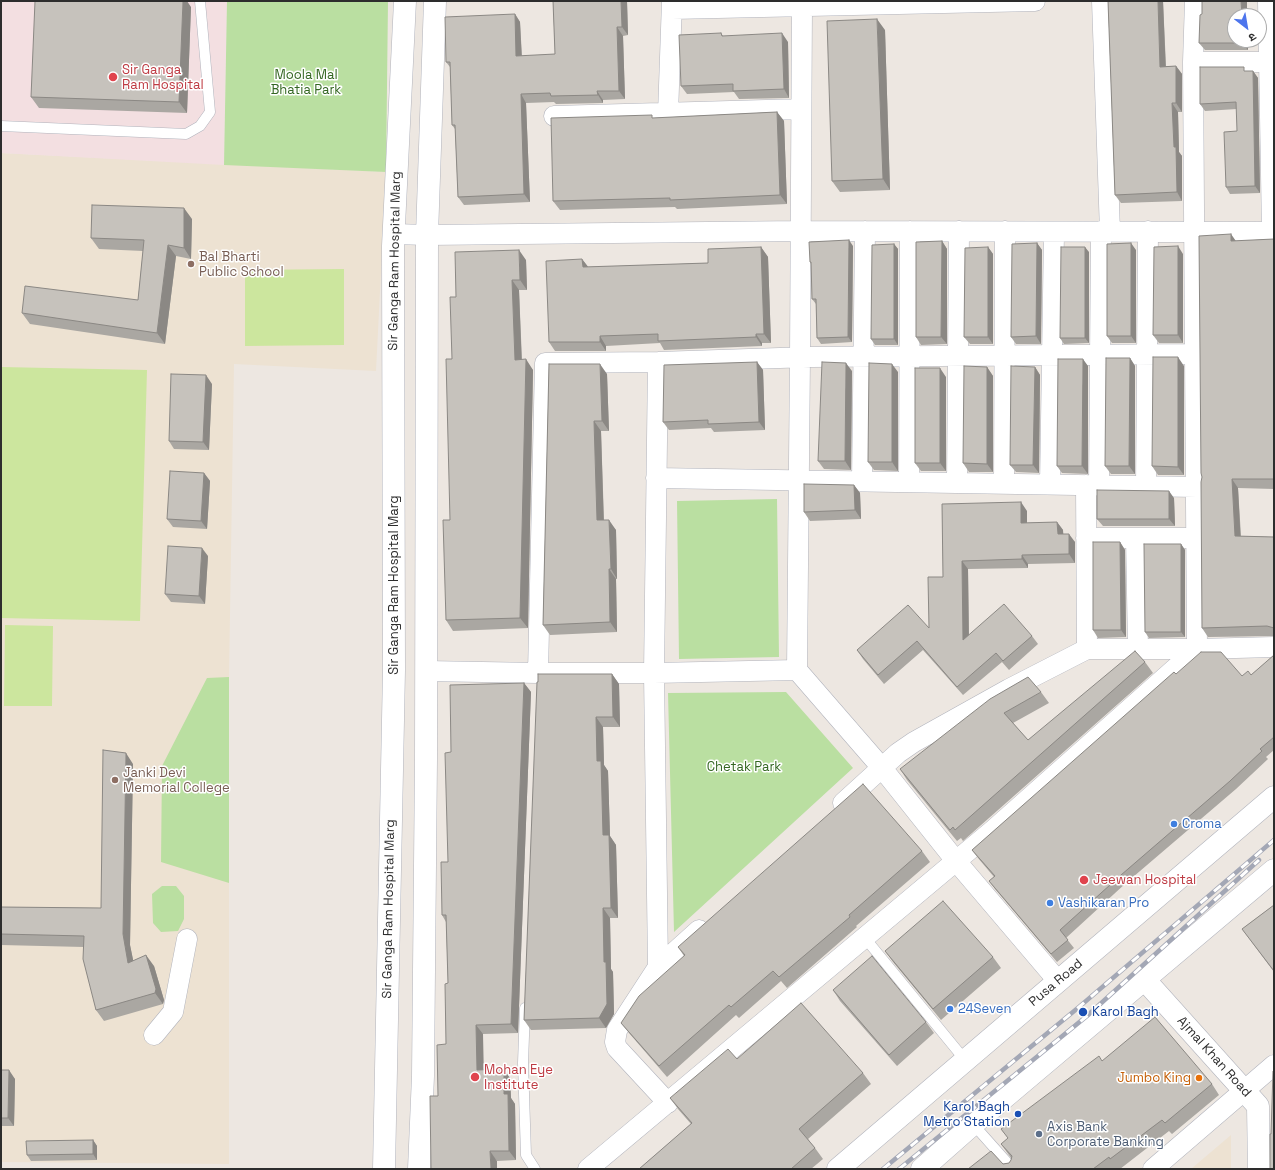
<!DOCTYPE html>
<meta charset="utf-8">
<style>
body{margin:0}
#map{position:relative;width:1275px;height:1170px;overflow:hidden;background:#ede7e1;font-family:"Space Grotesk","Noto Sans Devanagari",sans-serif}
canvas{display:block}
.frame{position:absolute;inset:0;border:2px solid #2d2d2d;pointer-events:none}
.north{position:absolute;left:1227px;top:8px;width:40px;height:40px;box-sizing:border-box;background:#fff;border:1px solid #ababab;border-radius:50%;rotate:149deg;font-size:11px;font-weight:700;line-height:16px;text-align:center;color:#2d2d2d}
.north::after{content:'';display:block;margin:auto;width:14px;height:18px;background:#4d75ed;clip-path:polygon(50% 0,100% 100%,50% 72%,0 100%)}
</style>
<div id="map">
<canvas width="1275" height="1170"></canvas>
<div class="frame"></div>
<div class="north">उ</div>
</div>
<script>
const context = document.querySelector('canvas').getContext('2d');
context.lineJoin = 'round';
function fill(path, color) { context.fillStyle = color; context.fill(path, 'evenodd'); }
const shape = rows => new Path2D(rows.map(r => 'M' + r).join(''));
function strokePath(path, color, width, dash) { context.strokeStyle = color; context.lineWidth = width; context.lineCap = dash ? 'butt' : 'round'; context.setLineDash(dash || []); context.stroke(path); }
function write(font, color, halo, rows, align = 'center') {
  context.font = font + ' "Space Grotesk",sans-serif'; context.lineWidth = 3; context.setLineDash([]); context.textBaseline = 'middle'; context.strokeStyle = halo; context.fillStyle = color; for (const [text, x, y, turn = 0] of rows) {
    context.save(); context.translate(x, y); context.rotate((+turn || 0) * Math.PI / 180); context.textAlign = isNaN(turn) ? turn : align; if (halo) context.strokeText(text, 0, 0); context.fillText(text, 0, 0); context.restore();
  }
}
fill(shape([
 [1,153,386,172,376,371,234,364,229,677,229,1164,1,1162],
 [1231,1135,1231,1169,1191,1169]
]), '#ede2d2');
fill(shape([
 [1,1,227,1,224,165,1,153]
]), '#f3dfe1');
fill(shape([
 [227,1,388,1,386,172,224,165],
 [777,499,779,657,679,659,677,501],
 [229,677,229,883,161,862,162,766,207,678],
 [786,692,853,768,674,932,668,693],
 [162,886,176,886,184,896,184,919,178,931,161,932,153,923,152,894]
]), '#badfa1');
fill(shape([
 [344,269,344,345,245,346,245,270],
 [1,367,147,370,140,621,1,618],
 [5,625,53,626,52,706,4,706]
]), '#cce69e');
const service = shape([
 [1,126,186,134,200,126,210,112,200,1],
 [865,938,965,1060],
 [525,1008,523,1063,526,1155,535,1169],
 [973,1124,1013,1169]
]);
const minor = shape([
 [1102,1,1110,232],
 [1268,1,1272,232],
 [672,9,1035,1],
 [1193,62,1274,62],
 [668,114,672,1],
 [554,116,801,109],
 [394,234,427,235,801,231,1274,232],
 [658,362,654,673,658,967],
 [656,478,1197,487],
 [862,481,865,231],
 [909,482,910,231],
 [957,483,959,231],
 [1004,484,1005,231],
 [1050,484,1054,232],
 [1086,485,1087,649],
 [1099,485,1101,231],
 [1146,486,1148,231],
 [1086,538,1197,538],
 [1136,538,1138,649],
 [426,671,538,673,654,673,797,670],
 [538,673,545,363,658,362,810,357,1196,354],
 [843,803,898,753,914,742,1009,689,1087,649,1197,649,1274,647],
 [1058,981,956,861,992,831,1197,649,1193,62,1195,1],
 [154,1035,173,1012,187,939],
 [668,1103,617,1048,615,1042,617,1030,658,967,699,930],
 [588,1169,956,861,882,768,797,670,800,357,802,6],
 [1153,1169,1274,1065]
]);
const tertiary = shape([
 [1144,979,1258,1106,1259,1169],
 [384,1169,394,670,393,246,405,1],
 [419,1169,423,1076,426,759,427,235,435,1]
]);
const secondary = shape([
 [838,1169,1274,797],
 [922,1169,973,1124,1274,870]
]);
strokePath(service, '#b1b3bc', 11);
strokePath(minor, '#b1b3bc', 21);
strokePath(tertiary, '#b1b3bc', 23);
strokePath(secondary, '#b1b3bc', 23);
strokePath(service, '#fff', 10);
strokePath(minor, '#fff', 20);
strokePath(tertiary, '#fff', 22);
strokePath(secondary, '#fff', 22);
const rail = shape([
 [883,1169,1079,1007,1274,840],
 [899,1169,1087,1016,1259,860]
]);
strokePath(rail, '#a3a7b5', 4.5);
strokePath(rail, '#fff', 3, [9]);
fill(shape([
 [553,1,627,1,628,35,623,36,625,99,603,100,603,103,556,104,554,102,526,103,530,202,464,205,458,197,455,129,452,125,450,67,446,62,515,14,520,22,522,56,555,54],
 [1108,1,1163,1,1166,66,1176,66,1182,74,1182,112,1178,112,1179,152,1182,156,1182,201,1121,203,1115,195],
 [1202,1,1247,1,1247,16,1235,40,1248,40,1248,50,1205,50,1199,43,1202,14],
 [191,7,187,113,39,108,31,97],
 [885,30,890,190,840,192,832,181],
 [721,33,723,36,788,42,789,98,739,99,734,92,687,94,681,86],
 [1247,71,1253,71,1258,78,1260,193,1230,194,1226,187,1237,131,1237,109,1205,111,1200,104],
 [777,112,784,121,787,204,677,209,675,207,560,210,553,201,654,118],
 [192,219,191,259,176,256,165,344,30,324,22,313,138,300,143,251,99,249,91,238],
 [1274,239,1274,489,1238,488,1241,536,1274,537,1274,636,1208,637,1202,628,1202,477,1236,241],
 [942,241,947,249,947,344,921,345,916,337],
 [1037,243,1042,250,1041,344,1016,344,1011,337],
 [894,244,898,249,898,345,875,345,871,339],
 [853,246,852,342,821,344,817,338,816,304,812,299,811,264,810,262],
 [761,247,768,257,771,343,762,343,762,346,664,350,660,343,606,346,606,351,555,351,549,342,582,259,588,267,708,263],
 [988,247,993,254,993,344,970,344,964,337],
 [1136,250,1136,343,1112,343,1107,336],
 [1089,252,1089,343,1064,344,1060,338],
 [1183,254,1183,343,1159,343,1153,335],
 [526,260,527,290,519,290,522,360,533,370,528,628,453,631,446,620,450,520,452,359],
 [1130,358,1135,366,1135,474,1111,474,1105,466],
 [757,362,763,370,765,430,714,432,711,428,669,430,663,422],
 [549,364,607,374,609,431,601,431,604,520,616,530,617,579,616,579,617,632,550,635,543,625],
 [1088,366,1088,474,1062,473,1057,466],
 [1184,366,1184,475,1158,475,1152,466],
 [987,367,993,376,993,472,969,472,963,463],
 [1035,367,1040,375,1039,473,1016,472,1010,465],
 [852,371,851,470,824,469,818,461],
 [898,372,898,471,874,470,868,462],
 [946,377,946,471,921,471,915,463],
 [212,384,209,450,174,449,169,441],
 [204,473,210,481,207,529,173,527,167,519],
 [854,485,860,493,861,519,810,521,804,512],
 [1174,498,1175,526,1103,526,1097,519],
 [942,504,1027,511,1027,523,1057,522,1063,530,1063,534,1075,542,1075,563,1028,564,1028,568,968,569,969,635,1032,636,1038,644,1009,670,1002,662,963,695,923,650,884,684,863,659,857,650,929,628,943,577],
 [1120,542,1125,550,1126,637,1098,638,1093,630],
 [1181,544,1185,550,1185,637,1149,638,1145,632],
 [208,556,205,604,171,602,165,594],
 [1274,655,1274,750,1266,757,1268,759,1236,789,1126,883,1066,938,1074,948,1057,962,995,889,989,881,994,877,978,858,972,850,1176,674,1242,676,1251,675],
 [1145,662,1153,673,963,841,961,838,957,841,907,780,900,769,1041,692,1049,703,1013,723,1028,740],
 [612,674,619,684,620,727,603,727,604,765,608,771,610,836,616,845,618,918,610,918,611,969,613,972,614,1014,606,1028,531,1030,524,1020,538,682],
 [524,683,531,692,518,1033,483,1034,483,1069,510,1078,511,1098,515,1104,516,1160,497,1161,438,1096,446,1044,448,983,446,922,442,915,448,862,451,752],
 [133,764,130,945,133,960,154,966,164,1000,163,1004,104,1021,96,1010,84,947,1,945,1,907,101,908],
 [922,851,930,862,856,926,857,927,787,988,781,981,739,1018,736,1015,667,1077,629,1033,621,1023,684,956,678,947],
 [1274,905,1274,972,1242,929],
 [885,951,993,957,1001,968,941,1020,893,962],
 [833,990,926,1022,934,1033,897,1066,840,1001],
 [737,1059,863,1073,871,1084,808,1139,815,1148,823,1159,811,1169,639,1169,691,1124,678,1109,670,1098],
 [1102,1061,1212,1084,1219,1095,1172,1134,1169,1131,1120,1169,1117,1169,1116,1168,1115,1169,968,1169,1009,1163,1011,1160,1011,1158,1001,1144,1008,1138,1001,1129],
 [1,1070,15,1079,14,1126,1,1126],
 [93,1140,97,1146,97,1160,31,1161,27,1155]
]), '#aaa7a2');
fill(shape([
 [183,1,187,1,191,7,187,113,179,102],
 [621,1,627,1,628,35,622,27],
 [1158,1,1163,1,1166,75,1160,67],
 [1241,1,1247,1,1247,16,1242,16],
 [515,14,520,22,522,64,516,56],
 [877,19,885,30,890,190,883,179],
 [617,27,623,36,625,99,619,91],
 [782,33,788,42,789,98,784,89],
 [1242,40,1248,40,1248,50,1242,43],
 [1176,66,1182,74,1182,112,1176,103],
 [1253,71,1258,78,1260,193,1255,186],
 [597,91,603,100,603,103,598,95],
 [521,94,526,103,530,202,524,194],
 [1172,103,1178,112,1179,152,1182,156,1182,201,1177,192,1174,147],
 [777,112,784,121,787,204,780,195],
 [184,208,192,219,191,259,184,248],
 [1231,234,1238,244,1231,241],
 [849,240,853,246,852,342,848,337],
 [942,241,947,249,947,344,941,337],
 [1037,243,1042,250,1041,344,1036,336],
 [1131,243,1136,250,1136,343,1131,336],
 [894,244,898,249,898,345,894,339],
 [168,245,176,256,165,344,157,333],
 [1178,246,1183,254,1183,343,1178,335],
 [761,247,768,257,771,343,764,334],
 [988,247,993,254,993,344,988,337],
 [1085,247,1089,252,1089,343,1085,338],
 [519,250,526,260,527,290,520,280],
 [582,259,589,268,583,267],
 [512,280,519,290,522,370,515,360],
 [756,334,762,343,762,346,756,337],
 [600,336,606,346,606,351,600,342],
 [1178,357,1184,366,1184,475,1178,467],
 [1130,358,1135,366,1135,474,1129,466],
 [526,359,533,370,528,628,520,618],
 [1083,359,1088,366,1088,474,1082,466],
 [757,362,763,370,765,430,759,422],
 [846,363,852,371,851,470,845,461],
 [600,364,607,374,609,431,602,421],
 [892,364,898,372,898,471,892,462],
 [987,367,993,376,993,472,987,464],
 [1035,367,1040,375,1039,473,1033,465],
 [940,368,946,377,946,471,940,463],
 [206,375,212,384,209,450,203,442],
 [594,421,601,431,604,530,597,520],
 [204,473,210,481,207,529,201,521],
 [1232,479,1238,488,1241,546,1235,536],
 [854,485,860,493,861,519,855,510],
 [1169,491,1174,498,1175,526,1169,519],
 [1021,502,1027,511,1027,531,1021,523],
 [609,520,616,530,617,579,611,569],
 [1057,522,1063,530,1064,542,1058,534],
 [1069,534,1075,542,1075,563,1069,554],
 [1120,542,1125,550,1126,637,1121,630],
 [1181,544,1185,550,1185,637,1181,632],
 [202,548,208,556,205,604,199,596],
 [1022,555,1028,564,1028,568,1022,559],
 [962,561,968,569,969,649,963,640],
 [609,569,616,579,617,632,610,622],
 [612,674,619,684,620,727,613,717],
 [524,683,531,692,518,1033,511,1024],
 [596,717,603,727,604,765,608,771,610,836,616,845,618,918,611,908,603,835,597,761],
 [126,753,133,764,130,945,136,974,128,963,123,934],
 [603,908,610,918,611,969,613,972,614,1014,606,1028,599,1018,604,962],
 [146,955,154,966,164,1000,163,1004,155,993],
 [476,1025,483,1034,484,1079,477,1070],
 [504,1069,510,1078,511,1098,515,1104,516,1160,509,1151,504,1094],
 [9,1070,15,1079,14,1126,8,1118],
 [93,1140,97,1146,97,1160,93,1154],
 [490,1151,497,1161,497,1169,491,1169]
]), '#8b8884');
const building = shape([
 [35,1,183,1,179,102,31,97,35,1],
 [553,1,621,1,622,27,617,27,619,91,597,91,598,95,551,96,550,93,521,94,524,194,458,197,455,125,452,125,450,62,446,62,445,17,515,14,516,56,555,54,553,1],
 [1108,1,1158,1,1160,67,1176,66,1176,103,1172,103,1174,147,1176,147,1177,192,1115,195,1108,1],
 [1202,1,1241,1,1242,16,1235,16,1235,40,1242,40,1242,43,1199,43,1200,15,1202,14,1202,1],
 [877,19,883,179,832,181,827,21,877,19],
 [721,33,722,36,782,33,784,89,733,91,733,84,681,86,679,35,721,33],
 [1200,67,1244,67,1244,71,1253,71,1255,186,1226,187,1224,132,1237,131,1236,102,1200,104,1200,67],
 [777,112,780,195,670,200,670,198,553,201,551,118,652,115,652,118,777,112],
 [92,205,184,208,184,248,168,245,157,333,22,313,25,286,138,300,144,240,91,238,92,205],
 [1231,234,1231,241,1274,239,1274,479,1232,479,1235,536,1274,537,1274,628,1267,626,1202,628,1201,482,1202,477,1201,473,1199,236,1231,234],
 [849,240,848,337,817,338,816,299,812,299,811,262,810,262,809,242,849,240],
 [942,241,941,337,916,337,916,242,942,241],
 [1037,243,1036,336,1011,337,1012,244,1037,243],
 [1131,243,1131,336,1107,336,1107,244,1131,243],
 [894,244,894,339,871,339,872,245,894,244],
 [1178,246,1178,335,1153,335,1154,247,1178,246],
 [761,247,764,334,756,334,756,337,658,341,658,334,600,336,600,342,549,342,546,261,582,259,583,267,708,263,708,249,761,247],
 [988,247,988,337,964,337,965,248,988,247],
 [1061,247,1085,247,1085,338,1060,338,1061,247],
 [519,250,520,280,512,280,515,360,526,359,520,618,446,620,443,520,450,520,446,359,452,359,450,297,456,297,455,252,519,250],
 [1153,357,1178,357,1178,467,1152,466,1153,357],
 [1106,358,1130,358,1129,466,1105,466,1106,358],
 [1058,359,1083,359,1082,466,1057,466,1058,359],
 [757,362,759,422,708,424,708,420,663,422,664,365,757,362],
 [822,362,846,363,845,461,818,461,822,362],
 [869,363,892,364,892,462,868,462,869,363],
 [549,364,600,364,602,421,594,421,597,520,609,520,611,569,609,569,610,622,543,625,549,364],
 [964,366,987,367,987,464,963,463,964,366],
 [1011,366,1035,367,1033,465,1010,465,1011,366],
 [915,368,940,368,940,463,915,463,915,368],
 [171,374,206,375,203,442,169,441,171,374],
 [170,471,204,473,201,521,167,519,170,471],
 [804,484,854,485,855,510,804,512,804,484],
 [1097,490,1169,491,1169,519,1097,519,1097,490],
 [1021,502,1021,523,1057,522,1058,534,1069,534,1069,554,1022,555,1022,559,962,561,963,640,1004,604,1032,636,1003,661,996,653,957,687,917,641,878,675,857,650,908,605,929,628,928,577,943,577,942,504,1021,502],
 [1093,542,1120,542,1121,630,1093,630,1093,542],
 [1144,544,1181,544,1181,632,1145,632,1144,544],
 [168,546,202,548,199,596,165,594,168,546],
 [1135,651,1145,662,955,830,953,827,950,830,900,769,990,699,1028,677,1041,692,1004,713,1028,740,1135,651],
 [1201,652,1221,652,1242,676,1248,671,1251,675,1274,655,1274,737,1260,749,1262,751,1230,781,1121,875,1060,930,1068,940,1051,954,989,881,995,876,972,850,1174,672,1176,674,1201,652],
 [538,674,612,674,613,717,596,717,597,761,601,761,603,835,609,835,611,908,603,908,604,962,606,962,607,1004,599,1018,524,1020,537,682,538,682,538,674],
 [524,683,511,1024,476,1025,477,1070,504,1069,504,1094,508,1094,509,1151,490,1151,491,1169,431,1169,430,1096,438,1096,437,1045,446,1044,445,984,448,983,446,915,442,915,441,862,448,862,445,753,451,752,450,685,524,683],
 [103,750,126,753,123,934,128,963,146,955,156,989,155,993,96,1010,83,959,84,936,1,934,1,907,101,908,103,750],
 [863,784,922,851,849,915,850,917,779,977,773,971,731,1007,729,1005,659,1066,621,1023,639,996,685,955,678,947,863,784],
 [943,901,993,957,933,1009,885,951,943,901],
 [1274,905,1274,971,1242,929,1274,905],
 [872,956,926,1022,889,1055,833,990,872,956],
 [801,1003,863,1073,799,1129,815,1148,791,1169,639,1169,692,1123,670,1098,728,1049,737,1059,801,1003],
 [1155,1017,1212,1084,1165,1123,1162,1120,1110,1159,1109,1157,1093,1169,968,1169,991,1151,1003,1164,1009,1163,1011,1160,1012,1156,1001,1144,1008,1138,1001,1129,1099,1056,1102,1061,1155,1017],
 [1,1070,9,1070,8,1118,1,1118,1,1070],
 [1274,1070,1274,1169,1270,1169,1270,1134,1271,1134,1273,1071,1274,1070],
 [93,1140,93,1154,27,1155,26,1141,93,1140]
]);
fill(building, '#c6c2bc');
strokePath(building, '#8b8884', 1);
for (const [x, y, r, color] of [
 [113,77,5,"#e0444e"],
 [191,264,4,"#8d6e63"],
 [115,780,4,"#8d6e63"],
 [1174,824,4,"#3f7fe0"],
 [1084,880,5,"#e0444e"],
 [1050,903,4,"#3f7fe0"],
 [950,1009,4,"#3f7fe0"],
 [1083,1012,5,"#1a4fb4"],
 [475,1077,5,"#e0444e"],
 [1199,1078,4,"#e8710a"],
 [1018,1114,4,"#1a4fb4"],
 [1039,1134,4,"#5c6f8a"]
]) { const dot = new Path2D(); dot.arc(x, y, r, 0, 2 * Math.PI); context.fillStyle = color; context.fill(dot); strokePath(dot, '#fff', 1.5); }
write('13px', '#be3a42', '#fff', [
 ["Sir Ganga",122,70],
 ["Ram Hospital",122,85],
 ["Jeewan Hospital",1093,880],
 ["Mohan Eye",484,1070],
 ["Institute",484,1085]
], 'left');
write('13px', '#336621', '#fff', [
 ["Moola Mal",306,75],
 ["Bhatia Park",306,90],
 ["Chetak Park",744,767]
]);
write('13px', '#785e54', '#fff', [
 ["Bal Bharti",199,257],
 ["Public School",199,272],
 ["Janki Devi",123,773],
 ["Memorial College",123,788]
], 'left');
write('13px', '#2d2d2d', '#fff', [
 ["Sir Ganga Ram Hospital Marg",395,261,-89],
 ["Sir Ganga Ram Hospital Marg",394,585,-90],
 ["Sir Ganga Ram Hospital Marg",389,909,-89],
 ["Pusa Road",1056,983,-40],
 ["Ajmal Khan Road",1214,1057,48]
]);
write('13px', '#366cbe', '#fff', [
 ["Croma",1182,824],
 ["Vashikaran Pro",1058,903],
 ["24Seven",958,1009]
], 'left');
write('13px', '#164399', '#fff', [
 ["Karol Bagh",1092,1012],
 ["Karol Bagh",1010,1107,"right"],
 ["Metro Station",1010,1122,"right"]
], 'left');
write('13px', '#c56008', '#fff', [
 ["Jumbo King",1191,1078]
], 'right');
write('13px', '#4e5e75', '#fff', [
 ["Axis Bank",1047,1127],
 ["Corporate Banking",1047,1142]
], 'left');
</script>
